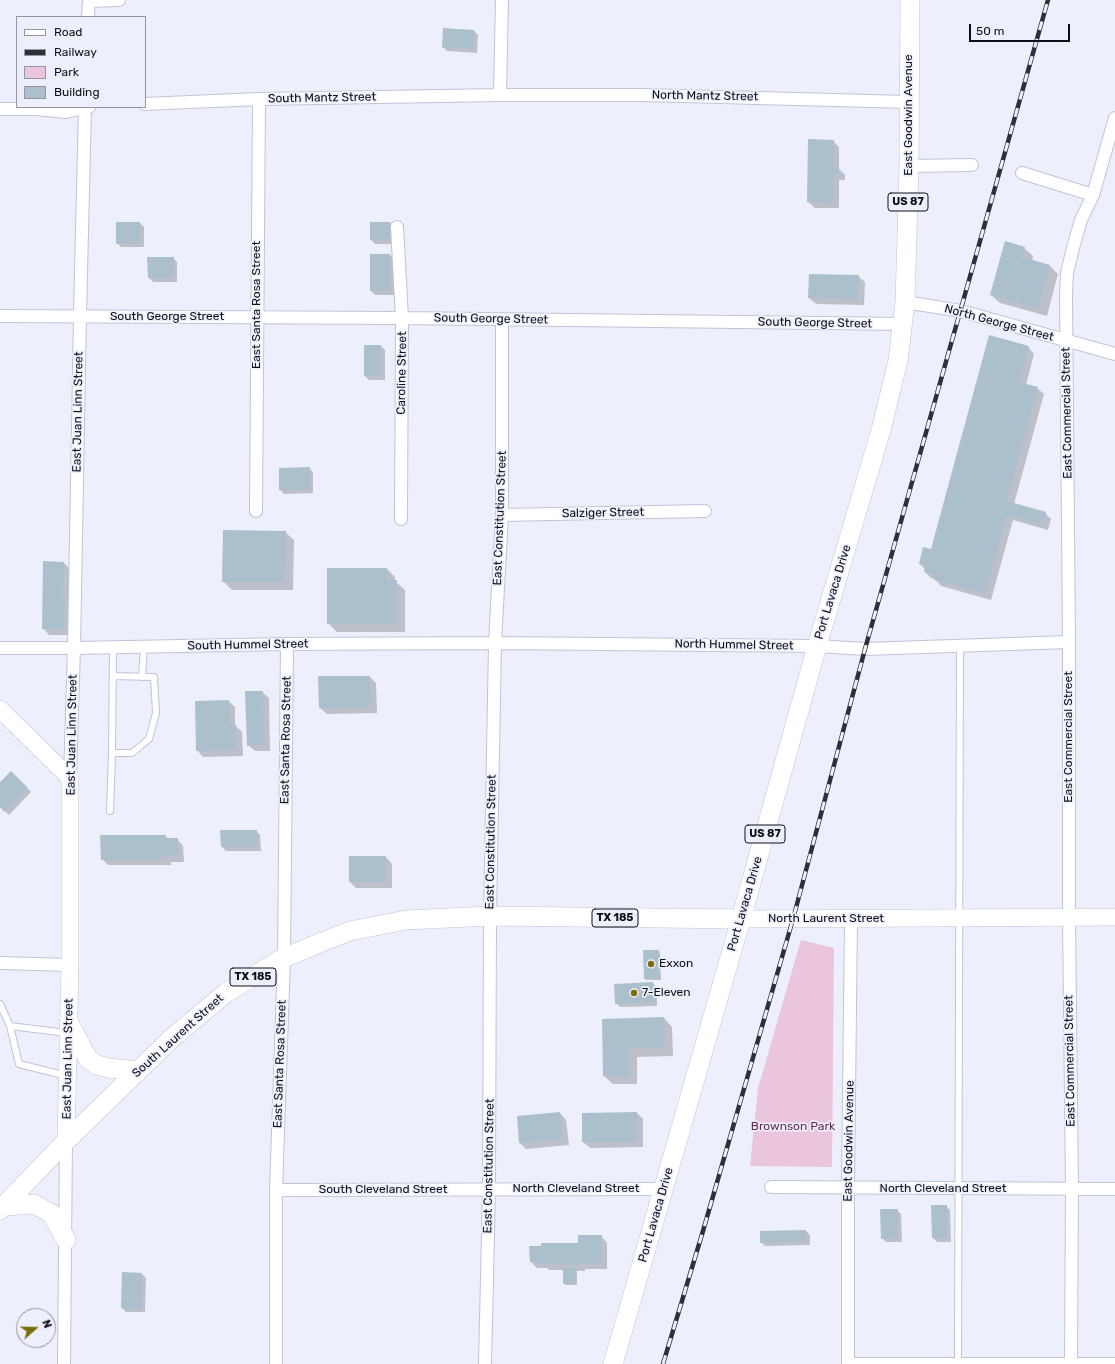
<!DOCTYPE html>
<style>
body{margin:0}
#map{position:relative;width:1115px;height:1364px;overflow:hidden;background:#edf0fc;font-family:Rubik,sans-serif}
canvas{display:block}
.legend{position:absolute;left:16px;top:16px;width:130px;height:92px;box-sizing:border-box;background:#edf0fc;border:1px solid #9496a0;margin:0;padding:5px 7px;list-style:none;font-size:12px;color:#0e1016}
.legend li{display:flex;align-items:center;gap:8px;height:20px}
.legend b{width:20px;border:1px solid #9496a0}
.north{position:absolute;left:16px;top:1308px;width:40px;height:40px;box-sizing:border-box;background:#edf0fc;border:1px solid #9496a0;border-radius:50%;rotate:70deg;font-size:11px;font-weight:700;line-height:16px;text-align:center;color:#0e1016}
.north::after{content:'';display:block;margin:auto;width:14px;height:18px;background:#7a6e0c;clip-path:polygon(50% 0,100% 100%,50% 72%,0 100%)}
.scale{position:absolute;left:969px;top:24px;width:101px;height:18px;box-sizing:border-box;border:2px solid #0e1016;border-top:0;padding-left:5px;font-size:12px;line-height:14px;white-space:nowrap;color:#0e1016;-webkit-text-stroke:3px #edf0fc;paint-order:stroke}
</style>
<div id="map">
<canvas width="1115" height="1364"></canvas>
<ul class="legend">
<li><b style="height:5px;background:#fff"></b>Road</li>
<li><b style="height:5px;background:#2e3037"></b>Railway</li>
<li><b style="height:11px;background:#eac5db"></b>Park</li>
<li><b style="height:11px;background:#acbfcc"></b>Building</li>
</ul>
<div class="north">N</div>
<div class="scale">50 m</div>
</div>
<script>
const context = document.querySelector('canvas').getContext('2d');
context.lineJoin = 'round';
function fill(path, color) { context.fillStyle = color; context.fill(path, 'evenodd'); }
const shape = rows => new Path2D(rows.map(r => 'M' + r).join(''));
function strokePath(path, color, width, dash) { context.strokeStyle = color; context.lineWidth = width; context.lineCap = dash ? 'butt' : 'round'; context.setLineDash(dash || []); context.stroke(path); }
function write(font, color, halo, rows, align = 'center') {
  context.font = font + ' Rubik,sans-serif'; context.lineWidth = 3.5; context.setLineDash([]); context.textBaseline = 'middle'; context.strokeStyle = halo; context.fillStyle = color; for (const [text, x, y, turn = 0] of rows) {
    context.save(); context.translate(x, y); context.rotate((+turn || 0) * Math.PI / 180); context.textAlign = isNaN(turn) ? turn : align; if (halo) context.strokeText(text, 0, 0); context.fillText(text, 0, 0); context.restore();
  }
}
fill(shape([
 [801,940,834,948,832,1167,750,1166,758,1088]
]), '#eac5db');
fill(shape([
 [474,31,478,35,477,53,447,51,443,47],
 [833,141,839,147,839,169,845,175,845,180,839,180,839,208,815,208,808,202],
 [140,223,144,227,144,247,121,247,117,243],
 [371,223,390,223,394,227,393,244,375,244,371,240],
 [1024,248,1033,256,1032,261,1050,266,1058,274,1047,316,1000,303,991,295],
 [390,255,394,259,394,295,375,295,371,291],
 [173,258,177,262,177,282,153,282,149,278],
 [858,276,865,282,864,305,816,304,809,298],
 [381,346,385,350,385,380,369,380,365,376],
 [1028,347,1034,354,1026,385,1037,388,1044,394,1014,504,1045,513,1051,519,1048,530,1013,520,991,600,941,586,935,579,931,578,925,572,925,569,920,564,931,551],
 [309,468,313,472,313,493,284,494,280,490],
 [285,532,294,540,293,590,232,590,223,581],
 [64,563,70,569,69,635,49,635,43,628],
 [387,569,395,577,395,581,405,590,405,632,337,632,328,623],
 [370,677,376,683,377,713,327,714,320,708],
 [262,692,269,698,270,751,255,751,248,745],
 [229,701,235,707,235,725,242,732,243,756,203,757,197,750],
 [11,772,31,792,9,815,0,806,0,783],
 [256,831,260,835,261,851,226,851,222,847],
 [165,836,169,839,177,839,183,846,184,862,171,862,171,865,108,865,102,859],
 [386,857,392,864,392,888,356,888,350,882],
 [659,951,660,953,661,980,646,980,645,978],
 [653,983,657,988,657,1006,620,1007,616,1003],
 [664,1018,672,1027,673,1056,637,1057,637,1084,613,1084,604,1076,603,1020],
 [560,1113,566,1120,569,1145,526,1149,520,1143],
 [637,1113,643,1119,643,1147,590,1148,583,1142],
 [946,1206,950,1210,951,1242,937,1242,933,1238],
 [897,1210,901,1214,902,1242,886,1242,882,1238],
 [806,1231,810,1235,810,1245,765,1246,761,1242],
 [601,1236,607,1243,607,1269,585,1269,585,1271,577,1271,577,1285,566,1285,564,1283,564,1270,549,1270,547,1268,537,1268,531,1262],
 [142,1274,146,1278,145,1312,126,1312,122,1308]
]), '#0003');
fill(shape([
 [443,28,474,30,474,49,442,48],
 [808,139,834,140,833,168,839,168,839,174,833,174,833,203,807,202],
 [116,222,140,222,140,244,116,244],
 [370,222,390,222,390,241,370,240],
 [1005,241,1025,247,1022,257,1050,265,1038,309,990,295],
 [370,254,390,254,390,291,370,291],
 [147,257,174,257,174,278,148,278],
 [809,274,859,275,858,299,808,298],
 [989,335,1029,346,1019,382,1038,387,1007,501,1046,512,1042,524,1007,515,985,594,934,580,935,575,924,572,925,566,919,564,923,547,931,549],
 [364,345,381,345,381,376,364,376],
 [310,467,310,490,279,490,279,468],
 [223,530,286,531,285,582,222,582],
 [43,561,64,562,63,629,42,629],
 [327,568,387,568,387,580,397,580,397,624,327,624],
 [318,676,370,676,371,707,319,708],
 [245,691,263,691,265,745,247,746],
 [229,700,230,722,236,725,237,750,196,751,195,701],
 [11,771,28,788,4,812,0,807,0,782],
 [220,830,257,830,257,847,221,847],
 [100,835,166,835,165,838,178,838,178,856,165,856,165,859,101,860],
 [349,856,386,856,386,882,349,882],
 [643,950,659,950,660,979,644,979],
 [653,982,654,1002,615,1004,614,984],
 [664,1017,665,1048,629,1048,629,1076,603,1076,602,1019],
 [560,1112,563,1139,519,1143,517,1116],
 [637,1112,637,1142,582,1142,582,1113],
 [931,1205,947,1205,947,1238,932,1238],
 [880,1209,898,1209,898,1238,881,1239],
 [806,1230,807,1242,760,1243,760,1231],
 [578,1235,602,1235,601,1263,579,1263,579,1265,542,1264,542,1263,530,1262,529,1246,541,1246,541,1243,578,1243],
 [563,1268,576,1268,576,1283,563,1284],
 [122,1272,142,1273,141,1309,121,1308]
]), '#acbfcc');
const lane = shape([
 [142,677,144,647],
 [112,753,132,753,149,739,156,713,154,677,113,676],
 [110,811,112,753,113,647],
 [0,1004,10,1026,67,1033],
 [10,1026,19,1064,67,1076],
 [848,1361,1115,1361],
 [958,1361,960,645]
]);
const street = shape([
 [89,1,119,0],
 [88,17,89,0],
 [500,95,502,0],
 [145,104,259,99,500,95,644,95,909,102],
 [0,109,36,109,66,112,89,107],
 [909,166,972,165],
 [1022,173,1093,195],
 [397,227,402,318,401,519],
 [905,302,961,311,1115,354],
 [0,316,402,318,903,324],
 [256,511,259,99],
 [502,515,705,511],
 [0,648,74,648,287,644,495,643,817,646,865,649,1069,642],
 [70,778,74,648,80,316,85,107],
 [0,963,70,965],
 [771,1187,1115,1189],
 [276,1190,664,1189],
 [64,1364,66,1141],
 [276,1364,276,1190,284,958,287,644],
 [485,1364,489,1190,490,916,495,643,502,515,502,319],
 [848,1364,848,1188,851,918],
 [1071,1364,1072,1189,1069,918,1069,642,1066,295,1067,273,1074,244,1081,220,1093,195,1115,118]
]);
const secondary = shape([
 [0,709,70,778,70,965,66,1141],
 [741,919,1115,917]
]);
const primary = shape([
 [69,1023,88,1059,97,1065,109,1068,138,1071],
 [4,1206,34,1204,52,1214,66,1240],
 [0,1210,66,1141,172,1038,227,992,284,958,317,944,350,931,406,920,490,916,741,919],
 [613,1364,741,919,817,646,881,430,898,361,905,302,909,166,910,0]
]);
strokePath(lane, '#bfc4d8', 8);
strokePath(street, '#bfc4d8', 14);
strokePath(secondary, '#bfc4d8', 18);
strokePath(primary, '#bfc4d8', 20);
strokePath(lane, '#fff', 6);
strokePath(street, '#fff', 12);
strokePath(secondary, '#fff', 17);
strokePath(primary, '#fff', 19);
const rail = shape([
 [663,1364,703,1231,793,919,865,649,1048,0]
]);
strokePath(rail, '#2e3037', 4.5);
strokePath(rail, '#edf0fc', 3, [9]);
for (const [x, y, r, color] of [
 [651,964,4,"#7a6e0c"],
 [634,993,4,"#7a6e0c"]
]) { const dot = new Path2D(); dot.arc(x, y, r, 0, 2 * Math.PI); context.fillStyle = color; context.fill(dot); strokePath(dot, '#edf0fc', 1.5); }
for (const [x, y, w] of [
 [908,202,40],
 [765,834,40],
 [615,918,46],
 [253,977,46]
]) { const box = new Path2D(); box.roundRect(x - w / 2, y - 9, w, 18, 3); context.fillStyle = '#edf0fc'; context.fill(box); strokePath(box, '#0e1016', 1); }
write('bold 11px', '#0e1016', null, [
 ["US 87",908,202],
 ["US 87",765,834],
 ["TX 185",615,918],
 ["TX 185",253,977]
]);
write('12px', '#0e1016', '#edf0fc', [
 ["North Mantz Street",705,96,1],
 ["South Mantz Street",322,98,-1],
 ["East Goodwin Avenue",909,115,-90],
 ["East Santa Rosa Street",257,305,-90],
 ["South George Street",167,317],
 ["South George Street",491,319,1],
 ["South George Street",815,323,1],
 ["North George Street",999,323,15],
 ["Caroline Street",402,373,-89],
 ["East Juan Linn Street",78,412,-89],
 ["East Commercial Street",1067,413,-91],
 ["Salziger Street",603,513,-1],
 ["East Constitution Street",500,518,-88],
 ["Port Lavaca Drive",833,592,-73],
 ["South Hummel Street",248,645,-1],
 ["North Hummel Street",734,645,1],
 ["East Juan Linn Street",72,735,-89],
 ["East Commercial Street",1069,737,-90],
 ["East Santa Rosa Street",286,740,-89],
 ["East Constitution Street",491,842,-89],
 ["Port Lavaca Drive",745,904,-74],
 ["North Laurent Street",826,919],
 ["South Laurent Street",178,1036,-42],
 ["East Juan Linn Street",68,1059,-89],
 ["East Commercial Street",1070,1061,-91],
 ["East Santa Rosa Street",280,1064,-88],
 ["East Goodwin Avenue",849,1141,-89],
 ["East Constitution Street",489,1166,-89],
 ["North Cleveland Street",576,1189],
 ["North Cleveland Street",943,1189],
 ["South Cleveland Street",383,1190],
 ["Port Lavaca Drive",656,1215,-74]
]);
write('12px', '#0e1016', '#edf0fc', [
 ["Exxon",659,964],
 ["7-Eleven",642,993]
], 'left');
write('12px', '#692b54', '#edf0fc', [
 ["Brownson Park",793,1127]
]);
</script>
